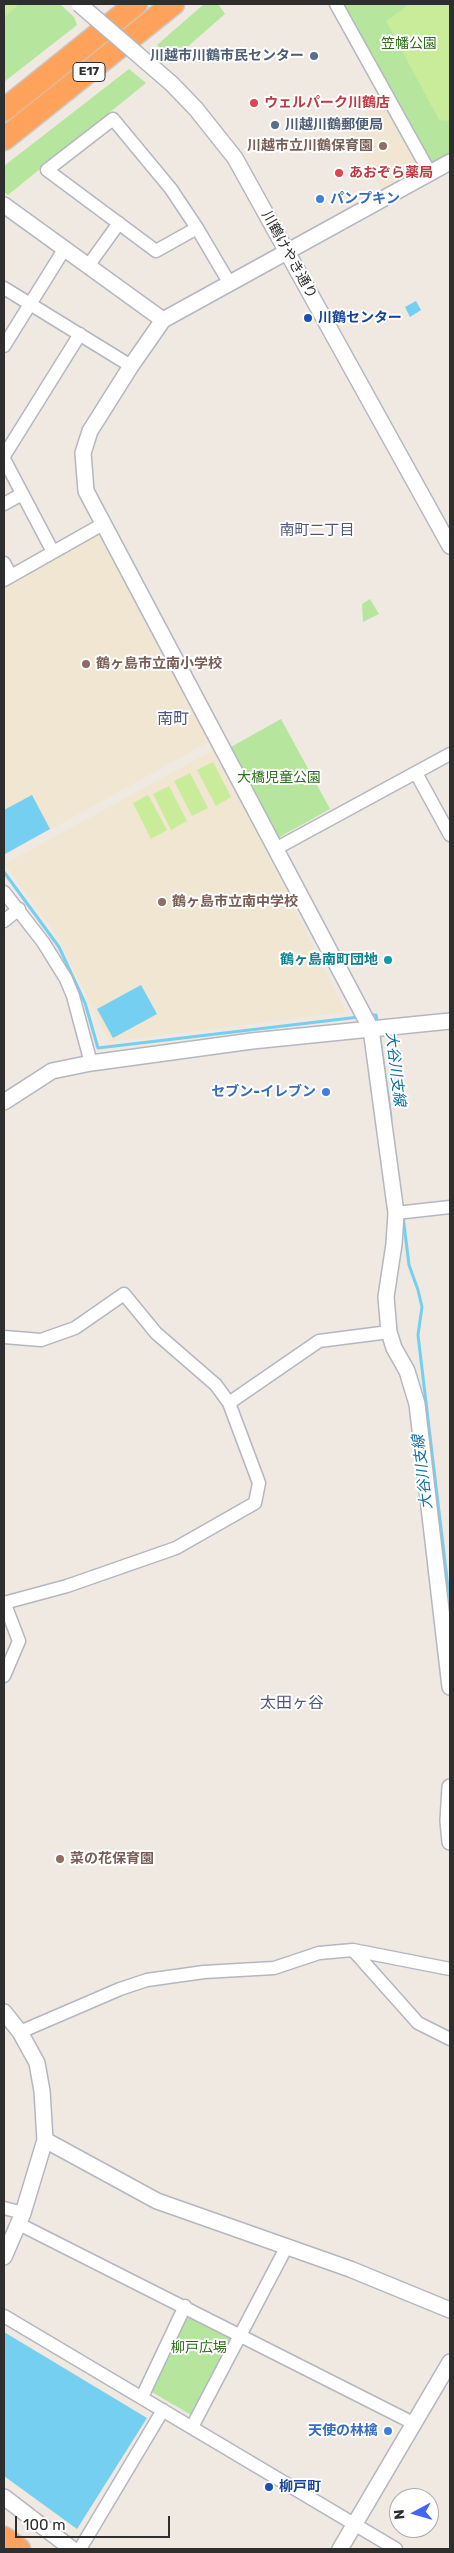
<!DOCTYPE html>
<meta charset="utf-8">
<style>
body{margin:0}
#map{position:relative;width:454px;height:2553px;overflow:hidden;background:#efe9e1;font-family:Rubik,sans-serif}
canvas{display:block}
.frame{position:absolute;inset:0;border:5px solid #2e2e2e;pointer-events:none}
.north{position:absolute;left:389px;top:2488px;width:50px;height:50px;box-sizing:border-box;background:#fff;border:1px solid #ababab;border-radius:50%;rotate:264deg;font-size:14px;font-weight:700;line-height:20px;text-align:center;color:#2e2e2e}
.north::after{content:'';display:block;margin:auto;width:18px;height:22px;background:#4264fb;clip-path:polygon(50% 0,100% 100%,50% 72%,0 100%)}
.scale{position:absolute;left:15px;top:2516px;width:155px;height:22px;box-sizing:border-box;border:2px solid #2e2e2e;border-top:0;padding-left:6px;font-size:15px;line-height:18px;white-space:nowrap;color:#2e2e2e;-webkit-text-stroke:4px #fff;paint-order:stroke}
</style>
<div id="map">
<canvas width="454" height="2553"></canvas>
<div class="frame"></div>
<div class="north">N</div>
<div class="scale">100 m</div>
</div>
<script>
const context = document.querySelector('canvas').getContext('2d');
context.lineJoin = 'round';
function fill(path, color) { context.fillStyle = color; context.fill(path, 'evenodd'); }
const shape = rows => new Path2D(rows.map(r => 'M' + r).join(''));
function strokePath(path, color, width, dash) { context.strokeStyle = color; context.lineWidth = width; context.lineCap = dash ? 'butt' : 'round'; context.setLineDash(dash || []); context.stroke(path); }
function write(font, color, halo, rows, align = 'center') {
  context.font = font + ' Rubik,"Noto Sans JP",sans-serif'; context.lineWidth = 4; context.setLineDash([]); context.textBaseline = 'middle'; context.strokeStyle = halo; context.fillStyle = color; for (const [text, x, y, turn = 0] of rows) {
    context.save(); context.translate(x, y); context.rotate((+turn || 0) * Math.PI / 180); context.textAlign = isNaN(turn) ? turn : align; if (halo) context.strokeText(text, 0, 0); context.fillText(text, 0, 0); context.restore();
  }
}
fill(shape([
 [385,102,421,167,382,189,345,124],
 [98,534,210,741,4,855,4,587],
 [215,749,346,1012,109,1042,60,940,5,864]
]), '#f0e6d1');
fill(shape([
 [4,4,60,4,74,17,77,25,4,82],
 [204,4,218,4,225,14,170,62,157,45],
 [340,4,450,4,450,155,435,163,430,162],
 [129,69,146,83,8,195,4,192,4,166],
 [370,599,379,614,363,622,362,604],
 [281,719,330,809,278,838,229,748],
 [188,2314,234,2337,193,2416,150,2391]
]), '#b6e59e');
fill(shape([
 [4,4,19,4,4,18],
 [410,4,450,4,450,121,439,120,386,21],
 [213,762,231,797,216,806,197,770],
 [190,773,208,808,192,816,174,781],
 [169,786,187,821,171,830,153,794],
 [148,795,167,830,151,839,133,803]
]), '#c9ec9a');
fill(shape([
 [416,301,421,310,410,317,405,307],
 [32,795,50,829,5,854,4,810],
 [141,985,157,1014,113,1038,97,1009],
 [4,2332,147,2418,77,2529,4,2476]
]), '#75cff0');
strokePath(shape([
 [4,872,59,947,85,1003,98,1048,359,1017],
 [370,1015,376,1015,378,1024],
 [379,1033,391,1118],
 [403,1216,409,1265,418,1290,422,1307,418,1335,450,1604]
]), '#75cff0', 3);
const minor = shape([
 [336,4,430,173],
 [197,228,156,251,47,170,113,119,171,189,197,228,230,284],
 [88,266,119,223],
 [4,288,131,366],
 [4,346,65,248],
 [4,456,80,334],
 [4,459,53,552],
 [4,504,22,494],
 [4,563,11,576],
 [4,580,103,524],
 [416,773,450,835],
 [277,848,450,754],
 [4,892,43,942,66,979,73,996,91,1063],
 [4,921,19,909],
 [396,1213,450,1207],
 [4,1337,41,1340,75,1328,124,1294,156,1333,216,1385,229,1403,259,1483,255,1503,176,1548,67,1586,4,1603],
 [229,1403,319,1341,389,1332],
 [4,1602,19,1641,4,1676],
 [353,1950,418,2023,450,2039],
 [20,2032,120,1989,147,1980,204,1972,274,1968,319,1953,353,1950,450,1969],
 [4,2208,23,2213],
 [19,2224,415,2424],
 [4,2316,396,2549],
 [142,2397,185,2306],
 [192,2427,287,2246],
 [80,2549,163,2410]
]);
const tertiary = shape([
 [172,84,196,109,235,158,450,546],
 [450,162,163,320,131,366,90,431,83,453,86,491,371,1029,396,1213,394,1244,386,1297,389,1332,394,1348,407,1371,417,1404,450,1687],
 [4,205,163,320],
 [4,1102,52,1071,91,1063,252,1041,450,1021],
 [450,1787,448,1821,450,1842],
 [4,2012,20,2032,37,2063,42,2091,45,2140,23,2213,4,2257],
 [45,2140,157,2201,350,2269,450,2310],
 [4,2497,72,2549],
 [340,2549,450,2362]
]);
const motorway = shape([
 [4,110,136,4],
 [4,139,173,4],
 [4,2538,19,2549]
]);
strokePath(minor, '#b4b7c1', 15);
strokePath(tertiary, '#b4b7c1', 18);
strokePath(motorway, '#c9c9c9', 25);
strokePath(minor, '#fff', 12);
strokePath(tertiary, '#fff', 15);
strokePath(motorway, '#ffa35c', 22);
const tertiaryBridge = shape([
 [79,4,172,84]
]);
strokePath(tertiaryBridge, '#b4b7c1', 18, []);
strokePath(tertiaryBridge, '#fff', 15);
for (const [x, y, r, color] of [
 [314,56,5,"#5c6f8a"],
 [254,103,5,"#e0444e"],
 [275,125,5,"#5c6f8a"],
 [383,146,5,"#8d6e63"],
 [339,173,5,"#e0444e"],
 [320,199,5,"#3f7fe0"],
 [308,318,5,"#1a4fb4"],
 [86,664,5,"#8d6e63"],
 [162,902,5,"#8d6e63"],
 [388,960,5,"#0f9aa8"],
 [326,1092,5,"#3f7fe0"],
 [60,1859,5,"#8d6e63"],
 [388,2431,5,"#3f7fe0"],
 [269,2487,5,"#1a4fb4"]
]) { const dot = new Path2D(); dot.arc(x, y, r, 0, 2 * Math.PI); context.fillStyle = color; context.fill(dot); strokePath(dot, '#fff', 2); }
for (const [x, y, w] of [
 [89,72,32]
]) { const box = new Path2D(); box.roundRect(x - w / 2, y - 9.5, w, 19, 4); context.fillStyle = '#fff'; context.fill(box); strokePath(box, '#2e2e2e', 1); }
write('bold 12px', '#2e2e2e', null, [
 ["E17",89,72]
]);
write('14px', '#2c6e1b', '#fff', [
 ["笠幡公園",409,44],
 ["大橋児童公園",279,778],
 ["柳戸広場",199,2348]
]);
write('bold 14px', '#4e5e75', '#fff', [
 ["川越市川鶴市民センター",304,56],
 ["川越川鶴郵便局",285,125,"left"]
], 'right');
write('bold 14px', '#be3a42', '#fff', [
 ["ウェルパーク川鶴店",264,103],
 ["あおぞら薬局",349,173]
], 'left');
write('bold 14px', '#785e54', '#fff', [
 ["川越市立川鶴保育園",373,146,"right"],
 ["鶴ヶ島市立南小学校",96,664],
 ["鶴ヶ島市立南中学校",172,902],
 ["菜の花保育園",70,1859]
], 'left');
write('bold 14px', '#366cbe', '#fff', [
 ["パンプキン",330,199,"left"],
 ["セブン-イレブン",316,1092],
 ["天使の林檎",378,2431]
], 'right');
write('14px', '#2e2e2e', '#fff', [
 ["川鶴けやき通り",289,255,61]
]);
write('bold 14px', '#164399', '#fff', [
 ["川鶴センター",318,318],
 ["柳戸町",279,2487]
], 'left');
write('bold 14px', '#0d838f', '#fff', [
 ["鶴ヶ島南町団地",378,960]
], 'right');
write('15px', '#4d5680', '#fff', [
 ["南町二丁目",317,531]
]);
write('italic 15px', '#0d6fa3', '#fff', [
 ["大谷川支線",395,1069,83],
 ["大谷川支線",423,1472,-97]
]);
write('16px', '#4d5680', '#fff', [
 ["南町",173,719],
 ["太田ヶ谷",292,1703]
]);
</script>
